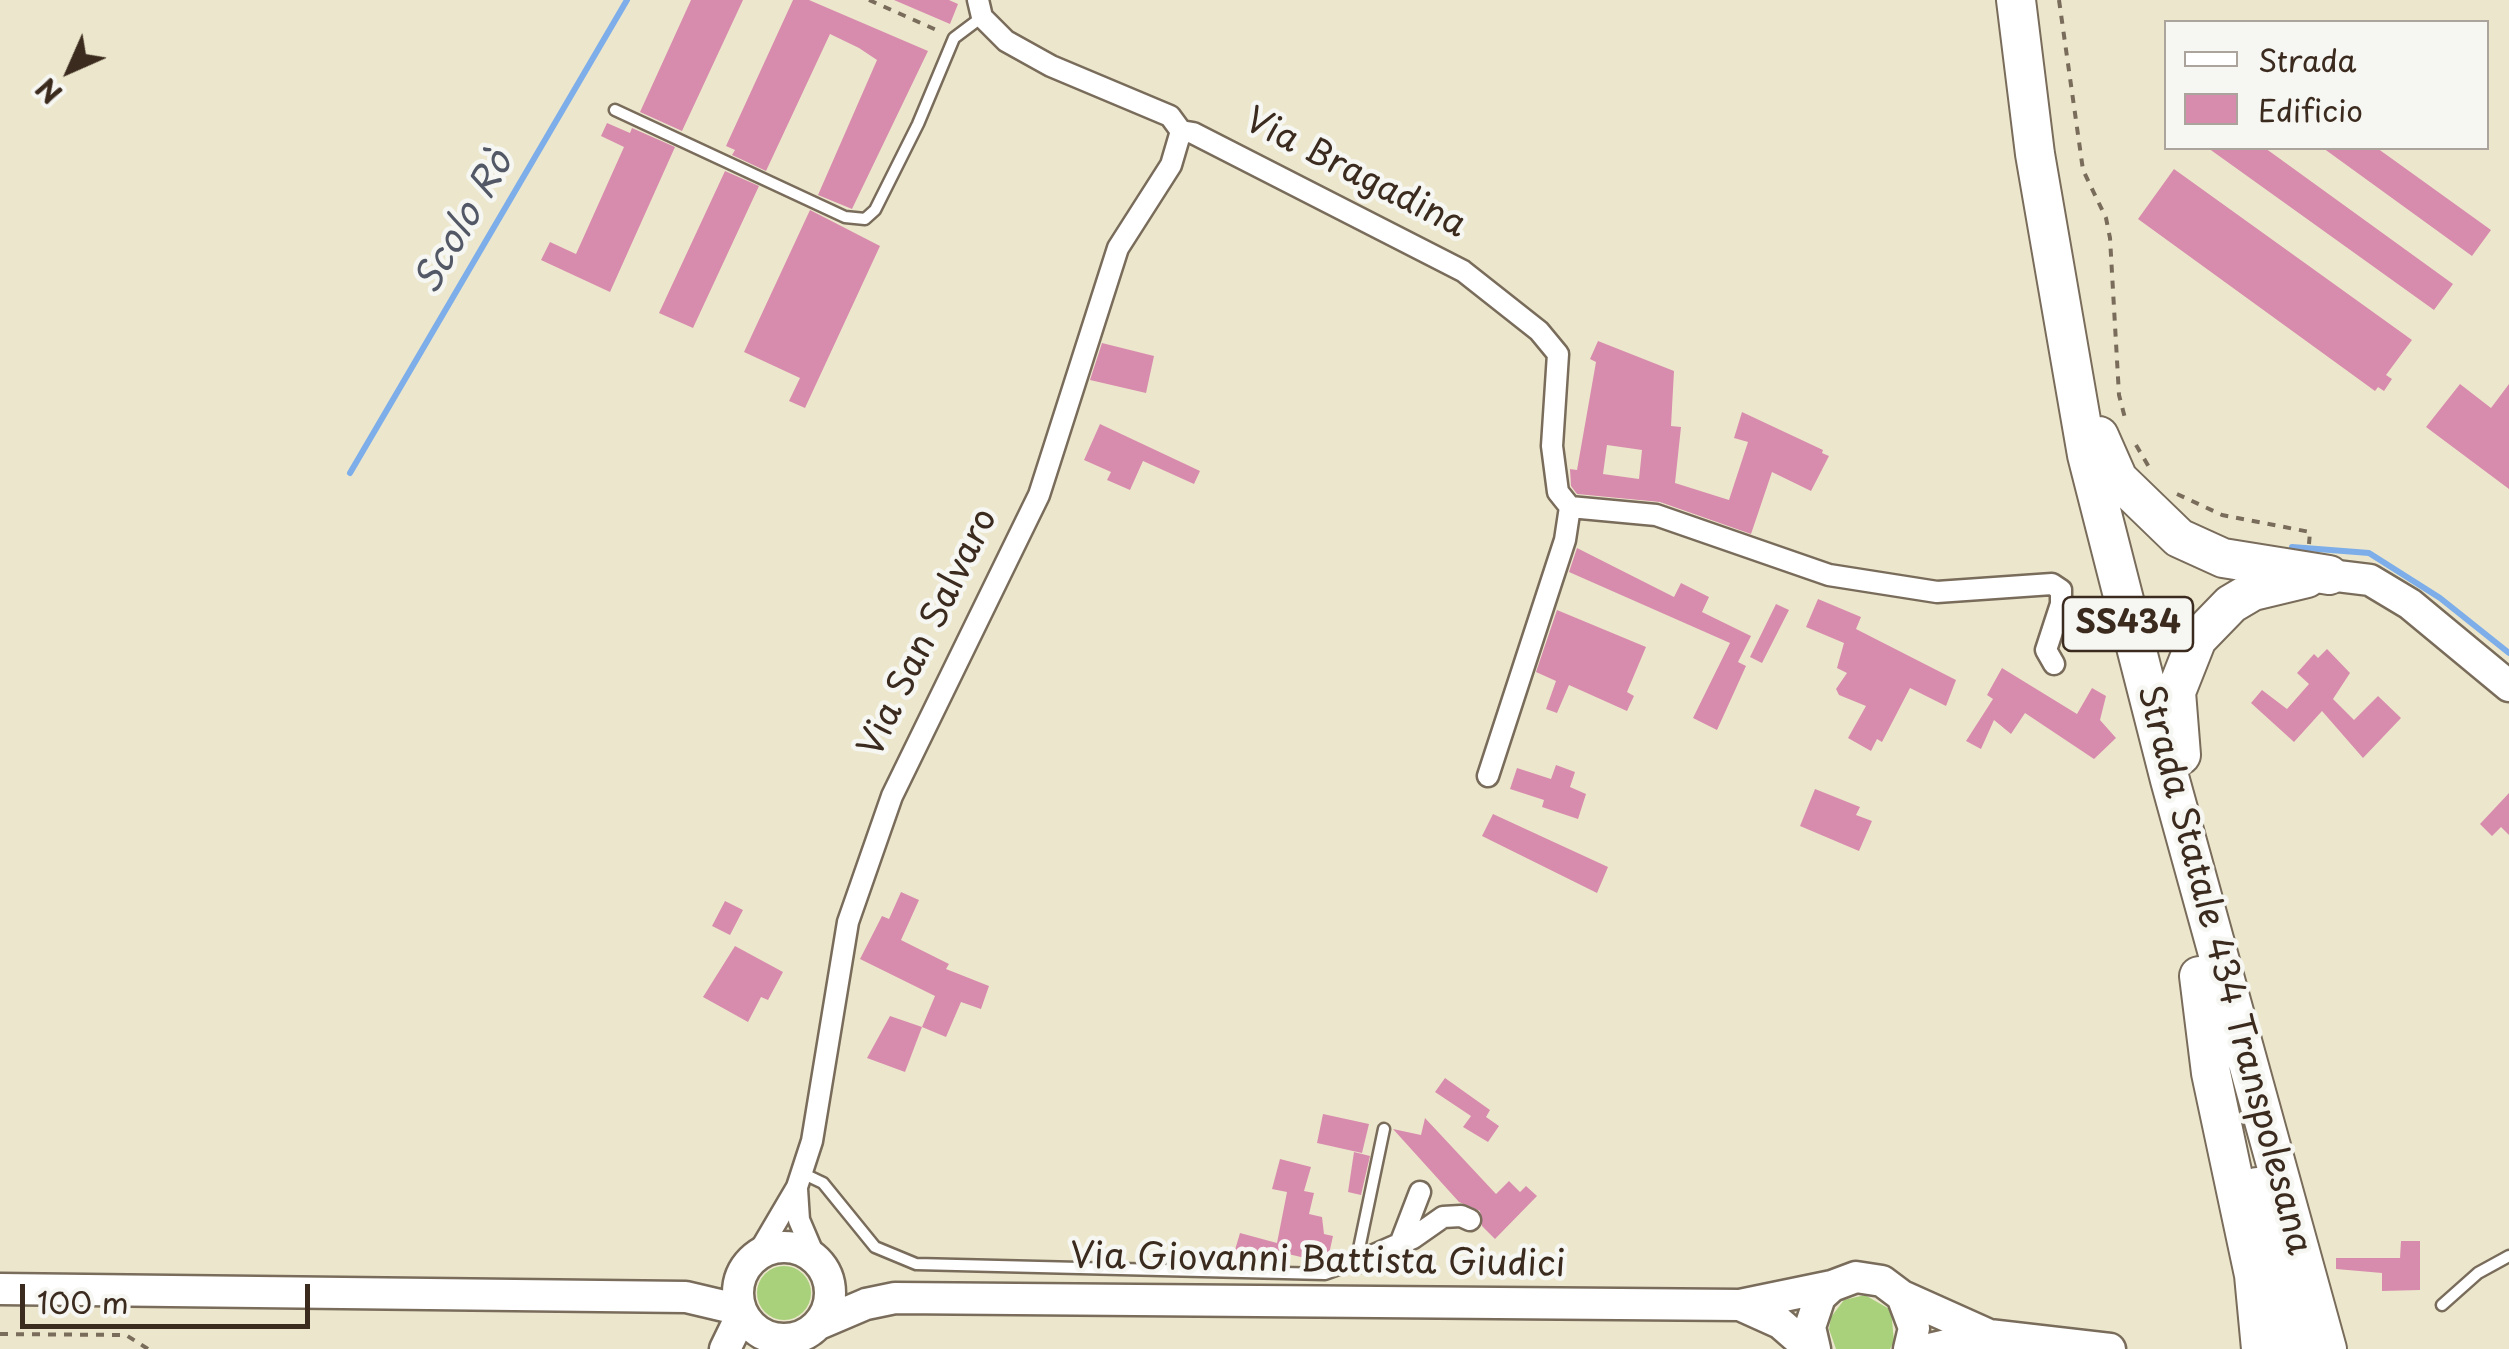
<!DOCTYPE html>
<meta charset="utf-8">
<style>
body{margin:0}
#map{position:relative;width:2509px;height:1349px;overflow:hidden;background:#ece7cc;font-family:"Playpen Sans",sans-serif}
canvas{display:block}
.legend{position:absolute;left:2164px;top:20px;width:325px;height:130px;box-sizing:border-box;background:#f6f6f2;border:2px solid #aba49d;margin:0;padding:12px 18px;list-style:none;font-size:30px;color:#3b2a1e}
.legend li{display:flex;align-items:center;gap:20px;height:50px}
.legend b{width:50px;border:2px solid #aba49d}
.north{position:absolute;left:20px;top:20px;width:100px;height:100px;-webkit-text-stroke:8px #f6f6f2;paint-order:stroke;rotate:225deg;font-size:28px;font-weight:700;line-height:40px;text-align:center;color:#3b2a1e}
.north::after{content:'';display:block;margin:auto;width:35px;height:45px;background:#3b2a1e;clip-path:polygon(50% 0,100% 100%,50% 72%,0 100%)}
.scale{position:absolute;left:20px;top:1284px;width:290px;height:45px;box-sizing:border-box;border:5px solid #3b2a1e;border-top:0;padding-left:12px;font-size:30px;line-height:35px;white-space:nowrap;color:#3b2a1e;-webkit-text-stroke:8px #f6f6f2;paint-order:stroke}
</style>
<div id="map">
<canvas width="2509" height="1349"></canvas>
<ul class="legend">
<li><b style="height:12px;background:#fff"></b>Strada</li>
<li><b style="height:28px;background:#d88cad"></b>Edificio</li>
</ul>
<div class="north">N</div>
<div class="scale">100 m</div>
</div>
<script>
const context = document.querySelector('canvas').getContext('2d');
context.lineJoin = 'round';
function fill(path, color) { context.fillStyle = color; context.fill(path, 'evenodd'); }
const shape = rows => new Path2D(rows.map(r => 'M' + r).join(''));
function strokePath(path, color, width, dash) { context.strokeStyle = color; context.lineWidth = width; context.lineCap = dash ? 'butt' : 'round'; context.setLineDash(dash || []); context.stroke(path); }
function write(font, color, halo, rows, align = 'center') {
  context.font = font + ' "Playpen Sans",sans-serif'; context.lineWidth = 9; context.setLineDash([]); context.textBaseline = 'middle'; context.strokeStyle = halo; context.fillStyle = color; for (const [text, x, y, turn = 0] of rows) {
    context.save(); context.translate(x, y); context.rotate((+turn || 0) * Math.PI / 180); context.textAlign = isNaN(turn) ? turn : align; if (halo) context.strokeText(text, 0, 0); context.fillText(text, 0, 0); context.restore();
  }
}
fill(shape([
 '757 1293a27 27 0 1 1 54 0a27 27 0 1 1-54 0Z',
 [1865,1295,1891,1310,1894,1341,1890,1349,1836,1349,1829,1329,1831,1317,1844,1300]
]), '#a9d17c');
strokePath(shape([
 [350,473,627,0],
 [2292,547,2369,553,2440,598,2509,653]
]), '#7eaee9', 6);
fill(shape([
 [691,0,743,0,682,131,640,112],
 [793,0,809,0,928,51,852,209,818,195,877,60,859,48,830,34,766,171,732,155,735,150,726,146],
 [894,0,949,0,958,4,950,24],
 [607,123,630,133,632,128,675,147,610,292,541,260,550,242,576,254,624,147,601,136],
 [2208,148,2265,148,2453,284,2434,310],
 [2323,148,2377,148,2491,230,2472,256],
 [2174,169,2412,340,2386,375,2392,379,2384,391,2378,387,2375,391,2138,219],
 [725,171,759,186,693,328,659,313],
 [810,210,880,246,805,408,789,401,800,378,744,352],
 [1598,341,1674,371,1671,426,1681,427,1675,483,1729,500,1748,442,1734,438,1742,412,1823,450,1822,453,1829,456,1811,491,1772,472,1751,534,1660,502,1577,494,1571,486,1570,469,1577,470,1596,362,1590,359],
 [1607,445,1642,450,1639,479,1603,474],
 [1102,343,1154,356,1146,393,1090,380],
 [2460,384,2491,408,2509,384,2509,489,2426,427],
 [1100,424,1200,471,1194,484,1143,461,1130,490,1107,480,1111,472,1084,460],
 [1577,548,1674,597,1681,583,1709,597,1702,612,1751,636,1738,662,1746,666,1717,730,1693,718,1730,643,1569,572],
 [1818,599,1861,617,1856,629,1956,680,1946,706,1910,688,1882,742,1877,739,1871,751,1848,738,1866,706,1839,695,1836,689,1847,673,1837,668,1844,643,1806,627],
 [1776,604,1789,610,1762,663,1750,657],
 [1557,610,1646,647,1627,692,1634,696,1627,711,1569,685,1557,713,1546,709,1556,681,1536,672],
 [2327,649,2350,673,2333,699,2354,720,2378,696,2401,718,2363,758,2322,711,2294,742,2251,703,2262,690,2287,709,2309,684,2297,673,2314,654,2318,658],
 [2002,668,2077,714,2092,688,2106,696,2100,720,2116,738,2094,759,2025,713,2011,734,1994,720,1981,749,1966,741,1993,699,1987,695],
 [1556,765,1575,772,1570,787,1586,794,1578,819,1542,807,1544,800,1510,789,1517,768,1551,779],
 [1815,789,1860,807,1856,815,1872,821,1859,851,1800,826],
 [2509,793,2509,835,2501,827,2492,836,2480,824],
 [1493,814,1608,867,1597,893,1482,836],
 [901,892,919,900,901,940,949,964,946,969,989,986,981,1009,961,1002,946,1037,922,1027,935,996,860,959,882,916,889,919],
 [725,901,743,910,730,935,712,926],
 [735,946,783,972,768,1000,761,997,748,1022,703,997],
 [890,1016,922,1027,905,1072,867,1058],
 [1445,1078,1490,1110,1486,1117,1499,1126,1488,1142,1463,1127,1471,1116,1435,1092],
 [1323,1114,1369,1124,1362,1153,1317,1143],
 [1425,1118,1496,1194,1509,1181,1520,1192,1526,1186,1537,1196,1495,1239,1482,1226,1480,1211,1459,1202,1393,1129,1421,1135],
 [1354,1152,1370,1156,1361,1195,1348,1192],
 [1280,1159,1311,1167,1304,1191,1314,1193,1309,1214,1322,1217,1324,1234,1333,1236,1327,1263,1288,1254,1285,1264,1272,1264,1235,1250,1240,1233,1277,1243,1287,1192,1272,1189],
 [2401,1241,2420,1241,2420,1290,2382,1291,2382,1273,2336,1269,2336,1258,2400,1258]
]), '#d88cad');
const lane = shape([
 [615,110,845,217,865,219,875,210,918,124,954,38,982,17],
 [802,1173,823,1183,875,1247,916,1264,1325,1274,1356,1263,1384,1129],
 [2442,1305,2478,1273,2509,1256]
]);
const street = shape([
 [978,0,982,17,1006,41,1051,66,1170,116,1181,131,1193,133,1463,271,1539,331,1558,354,1552,446,1558,492,1570,507,1656,515,1829,575,1937,592,2052,584,2061,590,2061,604,2046,650,2054,664],
 [1488,776,1565,540,1570,507],
 [797,1189,799,1220,816,1260],
 [1400,1244,1420,1192],
 [757,1255,797,1187,812,1141,848,922,892,796,1039,495,1118,248,1171,165,1181,131],
 [1356,1263,1413,1238,1443,1217,1461,1216,1470,1220]
]);
const secondary = shape([
 [2329,575,2370,580,2410,604,2509,686],
 '738 1293a46 46 0 1 1 92 0a46 46 0 1 1-92 0Z',
 [0,1289,686,1297,741,1310],
 [1902,1296,1989,1335,2110,1349],
 [1740,1305,1780,1323,1810,1349],
 [819,1324,866,1304,895,1298,1740,1305,1832,1286],
 [725,1349,742,1314],
 [1815,1349,1810,1327,1820,1297,1832,1286,1856,1277,1882,1281,1902,1296,1914,1328,1909,1349],
 [1929,1349,1989,1335]
]);
const highway = shape([
 [2016,0,2035,154,2087,455,2170,780,2327,1349],
 [2099,436,2118,479,2179,538,2223,558,2329,575],
 [2181,755,2176,692,2197,639,2231,604,2253,591,2307,578],
 [2199,976,2211,1073,2254,1275,2261,1349],
 [2257,1187,2296,1349]
]);
strokePath(lane, '#796c5b', 15);
strokePath(street, '#796c5b', 25);
strokePath(secondary, '#796c5b', 35);
strokePath(highway, '#796c5b', 42);
strokePath(shape([
 [869,0,941,32],
 [2059,0,2083,170,2106,218,2110,238,2119,395,2126,422],
 [2136,445,2149,467],
 [2177,494,2222,515,2310,532,2309,544],
 [0,1334,126,1335,148,1349]
]), '#796c5b', 4, [8, 8]);
strokePath(lane, '#fff', 10);
strokePath(street, '#fff', 20);
strokePath(secondary, '#fff', 30);
strokePath(highway, '#fff', 38);
for (const [x, y, w] of [
 [2128,624,130]
]) { const box = new Path2D(); box.roundRect(x - w / 2, y - 27, w, 54, 8); context.fillStyle = '#f6f6f2'; context.fill(box); strokePath(box, '#3b2a1e', 2.5); }
write('bold 32px', '#3b2a1e', null, [
 ["SS434",2128,624]
]);
write('35px', '#3b2a1e', '#f6f6f2', [
 ["Via Bragadina",1355,174,27],
 ["Via San Salvaro",929,633,-64],
 ["Strada Statale 434 Transpolesana",2223,970,75],
 ["Via Giovanni Battista Giudici",1318,1262,1]
]);
write('italic 38px', '#525865', '#f6f6f2', [
 ["Scolo Rò",465,223,-60]
]);
</script>
